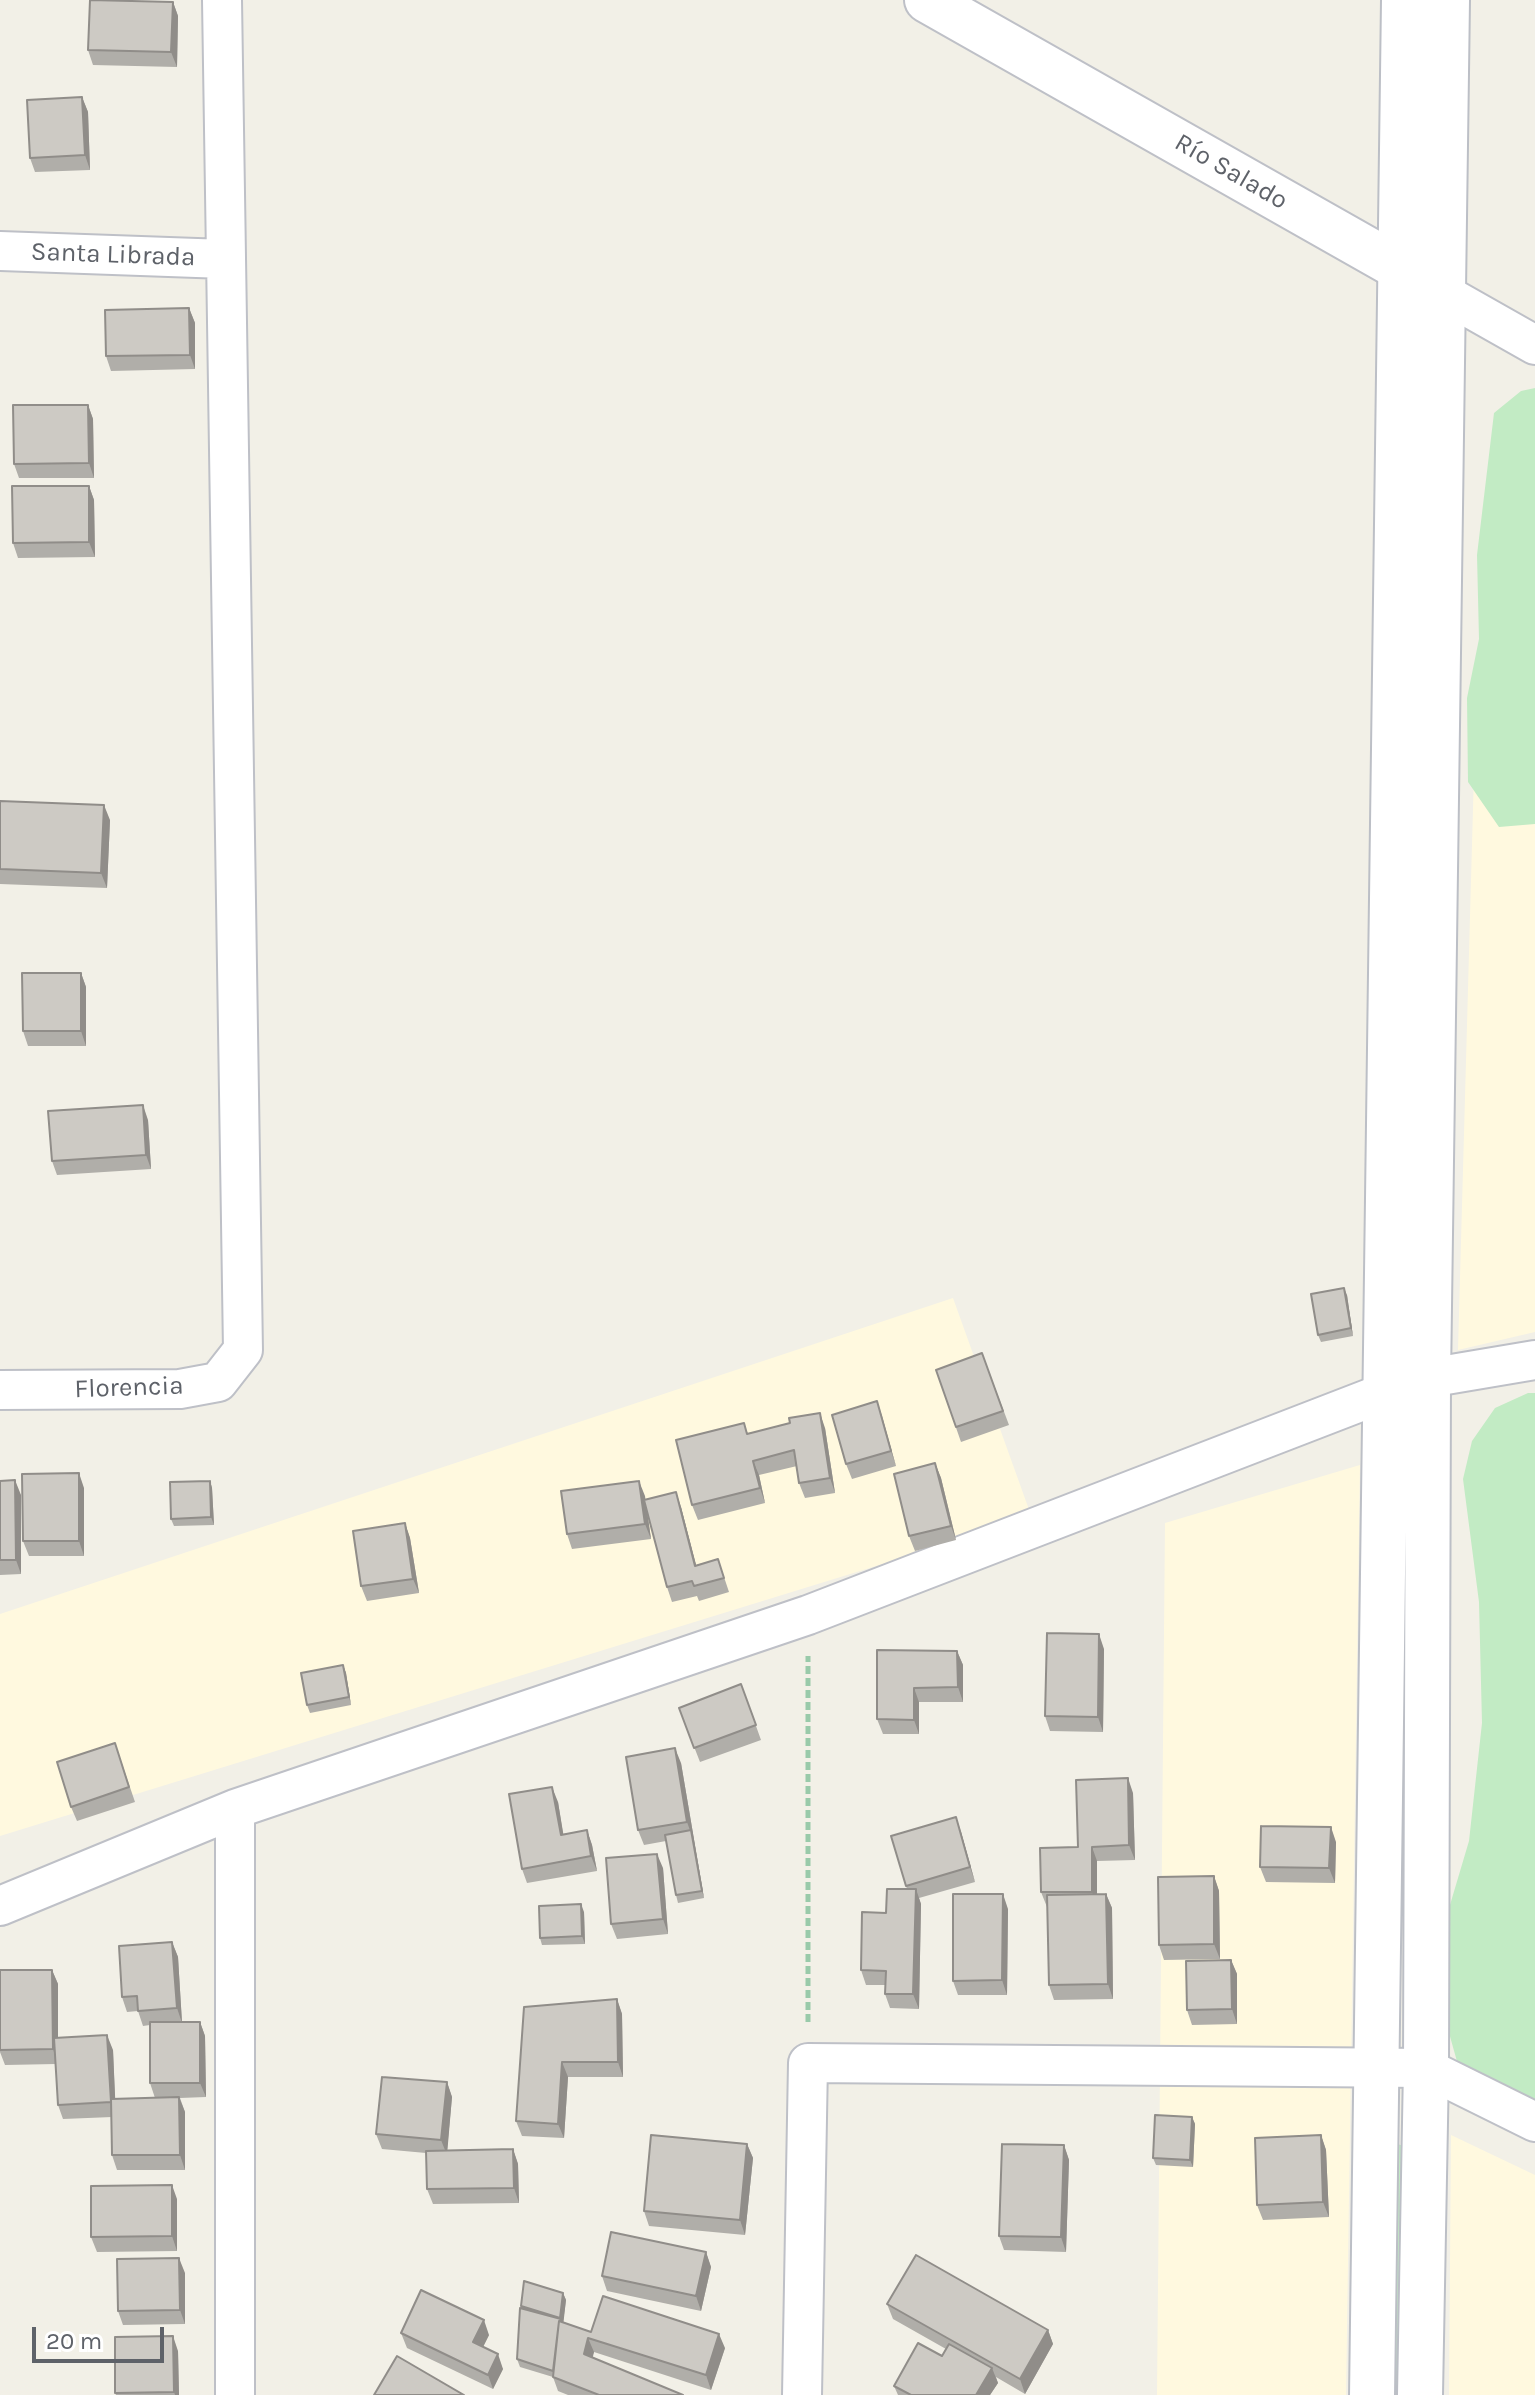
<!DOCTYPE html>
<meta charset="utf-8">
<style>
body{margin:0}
#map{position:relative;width:1535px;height:2395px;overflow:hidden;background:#f2f0e7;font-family:Karla,sans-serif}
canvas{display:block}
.scale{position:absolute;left:32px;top:2327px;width:132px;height:36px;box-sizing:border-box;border:4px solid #5e6269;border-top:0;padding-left:10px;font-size:24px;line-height:28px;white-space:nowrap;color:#5e6269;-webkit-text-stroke:6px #fff;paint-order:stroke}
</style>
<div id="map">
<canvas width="1535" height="2395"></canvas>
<div class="scale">20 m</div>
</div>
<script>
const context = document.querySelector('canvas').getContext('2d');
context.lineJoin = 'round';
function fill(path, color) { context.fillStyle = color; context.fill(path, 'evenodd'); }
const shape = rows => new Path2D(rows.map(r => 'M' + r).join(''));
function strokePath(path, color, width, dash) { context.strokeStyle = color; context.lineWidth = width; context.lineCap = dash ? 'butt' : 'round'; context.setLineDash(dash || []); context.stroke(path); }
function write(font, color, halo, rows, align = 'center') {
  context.font = font + ' Karla,sans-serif'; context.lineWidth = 8; context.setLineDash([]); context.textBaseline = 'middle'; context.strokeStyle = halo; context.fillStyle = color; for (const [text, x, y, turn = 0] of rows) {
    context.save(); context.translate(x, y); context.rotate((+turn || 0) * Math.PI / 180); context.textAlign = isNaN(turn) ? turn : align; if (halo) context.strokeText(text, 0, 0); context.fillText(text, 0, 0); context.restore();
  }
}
fill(shape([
 [1474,772,1535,774,1535,1332,1458,1350],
 [953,1298,1032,1518,0,1836,0,1614],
 [1360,1465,1346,2395,1157,2395,1165,1523],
 [1451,2135,1535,2175,1535,2395,1449,2395]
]), '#fff9df');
fill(shape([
 [1535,388,1535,824,1499,827,1468,782,1467,698,1479,639,1477,555,1494,413,1521,391],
 [1528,1393,1535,1393,1535,2101,1458,2065,1437,1990,1436,1952,1469,1841,1482,1723,1479,1602,1463,1479,1472,1441,1495,1408],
 [1394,2143,1404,2146,1402,2395,1389,2395]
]), '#c2ebc4');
const minor = shape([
 [0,251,225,259],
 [1443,293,1535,345],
 [1428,1378,1535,1360],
 [0,1390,180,1389,218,1382,243,1350,222,0],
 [235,1809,235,2395],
 [0,1906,235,1809,808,1615,1386,1392],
 [802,2395,808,2063,1426,2068,1535,2122]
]);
const tertiary = shape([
 [927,0,1430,285]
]);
const secondary = shape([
 [1372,2395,1404,0],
 [1420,2395,1426,2068,1428,1378,1447,0]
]);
strokePath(minor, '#bec0c7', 42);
strokePath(tertiary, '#bec0c7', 48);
strokePath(secondary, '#bcbfc6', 48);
strokePath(shape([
 [808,2022,808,1656]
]), '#99caaa', 5, [8, 4]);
strokePath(minor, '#fff', 38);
strokePath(tertiary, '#fff', 44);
strokePath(secondary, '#fff', 44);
fill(shape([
 [173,2,178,16,177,67,93,65,88,50],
 [82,97,88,112,90,170,35,172,30,158],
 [189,308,195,323,195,369,111,371,106,356],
 [88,405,93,419,94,478,19,478,14,464],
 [89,486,94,500,95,557,18,558,13,543],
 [0,801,110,820,107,888,0,884],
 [81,973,86,987,86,1046,28,1046,23,1031],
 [148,1120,151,1169,57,1175,52,1161],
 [1347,1295,1353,1336,1321,1342,1318,1335],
 [982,1353,1009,1425,961,1442,936,1370],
 [877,1401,896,1466,852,1479,846,1464],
 [825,1428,835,1493,805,1498,799,1483,797,1466,759,1475,765,1503,698,1520,692,1505,748,1433],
 [935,1463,941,1478,956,1540,915,1551,909,1536],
 [0,1481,21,1495,21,1574,0,1575],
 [210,1481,212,1488,214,1525,174,1526,171,1519],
 [84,1488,84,1556,29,1556,23,1541],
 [645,1496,645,1500,681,1507,696,1565,718,1559,729,1592,699,1601,697,1596,672,1602,667,1587,647,1512,651,1539,572,1549,567,1534],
 [405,1523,410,1538,419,1593,367,1601,361,1586],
 [1104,1649,1103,1732,1050,1731,1045,1716],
 [957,1651,963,1665,963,1702,919,1702,919,1734,883,1734,877,1719],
 [343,1665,346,1673,351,1705,310,1713,307,1705],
 [741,1684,761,1740,700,1762,679,1708],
 [115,1743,135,1802,77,1821,71,1807],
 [681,1763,704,1898,678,1903,676,1895,666,1841,644,1845,638,1830],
 [1133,1793,1135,1860,1097,1861,1097,1894,1106,1894,1112,1908,1113,1999,1054,2000,1049,1985,1047,1907,1041,1892,1078,1847],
 [558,1802,563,1834,587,1830,592,1845,597,1871,527,1883,522,1869],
 [961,1832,975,1882,919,1898,921,1904,919,2009,890,2008,885,1994,885,1985,866,1985,861,1970,907,1889,906,1886],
 [1336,1842,1335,1883,1266,1882,1260,1867],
 [663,1868,668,1934,617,1939,611,1924],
 [1214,1876,1219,1891,1220,1959,1164,1960,1159,1945],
 [1008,1909,1007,1995,958,1995,953,1981],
 [584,1912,585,1944,542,1945,540,1938],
 [172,1942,178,1957,182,2022,200,2022,205,2036,206,2097,180,2098,185,2112,185,2170,117,2170,112,2155,112,2117,63,2119,58,2105,56,2064,5,2065,0,2052,0,1970,52,1970,58,1984,58,2038,113,2050,115,2099,155,2098,150,2083,150,2025,143,2026,138,2011,127,2012,122,1997],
 [1231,1960,1237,1974,1237,2024,1192,2025,1187,2010],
 [617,1999,622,2014,623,2077,568,2077,564,2138,522,2136,516,2121,524,2007],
 [447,2082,452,2097,447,2150,513,2149,518,2164,519,2203,433,2204,427,2189,426,2153,382,2149,376,2134],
 [1192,2117,1195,2124,1193,2167,1156,2165,1153,2158],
 [1321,2135,1326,2150,1329,2217,1263,2220,1257,2205],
 [747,2144,753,2158,745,2235,649,2226,644,2211],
 [1064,2145,1069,2160,1066,2252,1004,2250,999,2236],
 [177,2199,177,2251,97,2252,91,2237],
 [706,2252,711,2267,701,2311,607,2291,602,2276],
 [185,2273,185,2324,123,2325,118,2311],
 [563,2293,566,2300,563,2322,591,2332,725,2348,711,2390,594,2352,592,2357,683,2395,568,2395,558,2391,553,2377,520,2367,517,2359,521,2308,521,2306],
 [887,2304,1048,2330,1053,2344,1025,2394,996,2377,998,2383,990,2395,898,2395,894,2386,942,2356,946,2349,893,2319],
 [401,2333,489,2335,483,2347,503,2369,493,2389,407,2348],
 [178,2351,179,2395,116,2395,115,2393]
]), '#b0aea9');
fill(shape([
 [173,2,178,16,177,67,171,52],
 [82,97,88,112,90,170,85,155],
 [189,308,195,323,195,369,190,355],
 [88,405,93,419,94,478,89,463],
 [89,486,94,500,95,557,89,542],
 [104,805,110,820,107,888,101,873],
 [81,973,86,987,86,1046,81,1031],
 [143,1105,148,1120,151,1169,146,1155],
 [1344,1288,1347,1295,1353,1336,1351,1328],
 [877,1401,882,1416,896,1466,891,1451],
 [820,1413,825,1428,835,1493,830,1478],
 [753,1461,759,1475,765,1503,760,1488],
 [935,1463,941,1478,956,1540,951,1526],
 [79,1473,84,1488,84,1556,79,1541],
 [15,1480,21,1495,21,1574,16,1560],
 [210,1481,212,1488,214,1525,211,1517],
 [639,1481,645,1496,651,1539,645,1524],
 [676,1492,681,1507,700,1580,695,1566],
 [405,1523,410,1538,419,1593,413,1579],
 [1099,1634,1104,1649,1103,1732,1098,1717],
 [957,1651,963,1665,963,1702,958,1687],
 [343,1665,346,1673,351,1705,349,1697],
 [914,1688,919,1702,919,1734,914,1720],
 [675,1748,681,1763,704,1898,702,1891,692,1836,687,1822],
 [1128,1778,1133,1793,1135,1860,1129,1845],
 [552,1787,558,1802,566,1850,561,1835],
 [956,1817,961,1832,975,1882,970,1867],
 [1331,1827,1336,1842,1335,1883,1329,1868],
 [587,1830,592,1845,597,1871,591,1856],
 [1092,1847,1097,1861,1097,1906,1092,1892],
 [657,1854,663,1868,668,1934,663,1919],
 [1214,1876,1219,1891,1220,1959,1214,1944],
 [916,1889,921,1904,919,2009,913,1994],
 [1003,1894,1008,1909,1007,1995,1002,1980],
 [1106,1894,1112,1908,1113,1999,1108,1984],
 [581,1904,584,1912,585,1944,582,1936],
 [172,1942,178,1957,182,2023,177,2008],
 [1231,1960,1237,1974,1237,2024,1232,2009],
 [52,1970,58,1984,58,2064,53,2049],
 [617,1999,622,2014,623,2077,618,2062],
 [200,2022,205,2036,206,2097,200,2083],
 [107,2035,113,2050,116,2117,111,2102],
 [562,2062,568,2077,564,2138,558,2124],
 [447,2082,452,2097,447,2155,441,2140],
 [179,2097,185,2112,185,2170,180,2155],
 [1192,2117,1195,2124,1193,2167,1190,2160],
 [1321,2135,1326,2150,1329,2217,1323,2202],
 [747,2144,753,2158,745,2235,740,2220],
 [1064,2145,1069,2160,1066,2252,1061,2237],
 [513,2149,518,2164,519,2203,514,2188],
 [172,2185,177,2199,177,2251,172,2236],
 [706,2252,711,2267,701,2311,696,2296],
 [179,2258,185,2273,185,2324,180,2310],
 [563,2293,566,2300,557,2379,560,2318],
 [484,2320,489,2335,478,2357,473,2342],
 [1048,2330,1053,2344,1025,2394,1020,2379],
 [719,2334,725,2348,711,2390,706,2375],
 [173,2336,178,2351,179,2395,175,2395,174,2392],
 [588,2338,594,2352,590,2369,584,2354],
 [498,2354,503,2369,493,2389,488,2375],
 [992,2368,998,2383,990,2395,976,2395]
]), '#908d89');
const building = shape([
 [90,0,173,2,171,52,88,50,90,0],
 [82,97,85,155,30,158,27,100,82,97],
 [189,308,190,355,106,356,105,310,189,308],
 [13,405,88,405,89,463,14,464,13,405],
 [12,486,89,486,89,542,13,543,12,486],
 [0,801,104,805,101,873,0,869,0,801],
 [22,973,81,973,81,1031,23,1031,22,973],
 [143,1105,146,1155,52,1161,48,1111,143,1105],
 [1344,1288,1351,1328,1318,1335,1311,1294,1344,1288],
 [982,1353,1003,1411,956,1427,936,1370,982,1353],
 [877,1401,891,1451,846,1464,832,1415,877,1401],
 [820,1413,830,1478,799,1483,794,1450,753,1461,760,1488,692,1505,676,1440,744,1423,747,1434,790,1423,789,1418,820,1413],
 [935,1463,951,1526,909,1536,894,1474,935,1463],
 [79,1473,79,1541,23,1541,22,1474,79,1473],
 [15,1480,16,1560,0,1560,0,1481,15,1480],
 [210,1481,211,1517,171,1519,170,1482,210,1481],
 [639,1481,645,1524,567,1534,561,1491,639,1481],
 [676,1492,695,1566,718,1559,724,1578,694,1586,692,1581,667,1587,644,1500,676,1492],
 [405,1523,413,1579,361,1586,353,1531,405,1523],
 [1047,1633,1099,1634,1098,1717,1045,1716,1047,1633],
 [877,1650,957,1651,958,1687,914,1688,914,1720,877,1719,877,1650],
 [343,1665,349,1697,307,1705,301,1673,343,1665],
 [741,1684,756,1725,694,1748,679,1708,741,1684],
 [115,1743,129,1787,71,1807,57,1762,115,1743],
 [675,1748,687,1822,638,1830,626,1757,675,1748],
 [1128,1778,1129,1845,1092,1847,1092,1892,1041,1892,1040,1848,1078,1847,1076,1780,1128,1778],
 [552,1787,561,1835,587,1830,591,1856,522,1869,509,1794,552,1787],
 [956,1817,970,1867,906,1886,891,1836,956,1817],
 [1261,1826,1331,1827,1329,1868,1260,1867,1261,1826],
 [691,1830,702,1891,676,1895,665,1835,691,1830],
 [657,1854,663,1919,611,1924,606,1858,657,1854],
 [1214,1876,1214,1944,1159,1945,1158,1877,1214,1876],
 [887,1889,916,1889,913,1994,885,1994,886,1971,861,1970,862,1912,886,1913,887,1889],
 [953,1894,1003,1894,1002,1980,953,1981,953,1894],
 [1106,1894,1108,1984,1049,1985,1047,1895,1106,1894],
 [581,1904,582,1936,540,1938,539,1906,581,1904],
 [172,1942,177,2008,138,2011,137,1996,122,1997,119,1946,172,1942],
 [1231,1960,1232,2009,1187,2010,1186,1961,1231,1960],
 [0,1970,52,1970,53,2049,0,2050,0,1970],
 [617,1999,618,2062,562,2062,558,2124,516,2121,524,2007,617,1999],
 [150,2022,200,2022,200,2083,150,2083,150,2022],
 [107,2035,111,2102,58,2105,54,2038,107,2035],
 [382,2077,447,2082,441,2140,376,2134,382,2077],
 [179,2097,180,2155,112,2155,111,2099,179,2097],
 [1155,2115,1192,2117,1190,2160,1153,2158,1155,2115],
 [651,2135,747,2144,740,2220,644,2211,651,2135],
 [1321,2135,1323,2202,1257,2205,1255,2138,1321,2135],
 [1002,2144,1064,2145,1061,2237,999,2236,1002,2144],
 [513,2149,514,2188,427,2189,426,2151,513,2149],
 [172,2185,172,2236,91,2237,91,2186,172,2185],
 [611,2232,706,2252,696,2296,602,2276,611,2232],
 [916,2255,1048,2330,1020,2379,887,2304,916,2255],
 [179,2258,180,2310,118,2311,117,2259,179,2258],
 [524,2281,563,2293,560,2318,521,2306,524,2281],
 [421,2290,484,2320,473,2342,498,2354,488,2375,401,2333,421,2290],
 [603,2296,719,2334,706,2375,588,2338,584,2354,683,2395,599,2395,553,2377,559,2321,591,2332,603,2296],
 [520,2308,561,2319,560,2321,559,2321,553,2371,517,2359,520,2308],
 [173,2336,174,2392,115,2393,115,2337,173,2336],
 [918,2343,942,2356,949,2344,992,2368,976,2395,911,2395,894,2386,918,2343],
 [397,2356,464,2395,374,2395,397,2356]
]);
fill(building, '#cdcac4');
strokePath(building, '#908d89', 2);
write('26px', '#5e6269', '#fff', [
 ["Río Salado",1231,172,30],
 ["Santa Librada",113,255,2],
 ["Florencia",129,1388,-2]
]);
</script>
